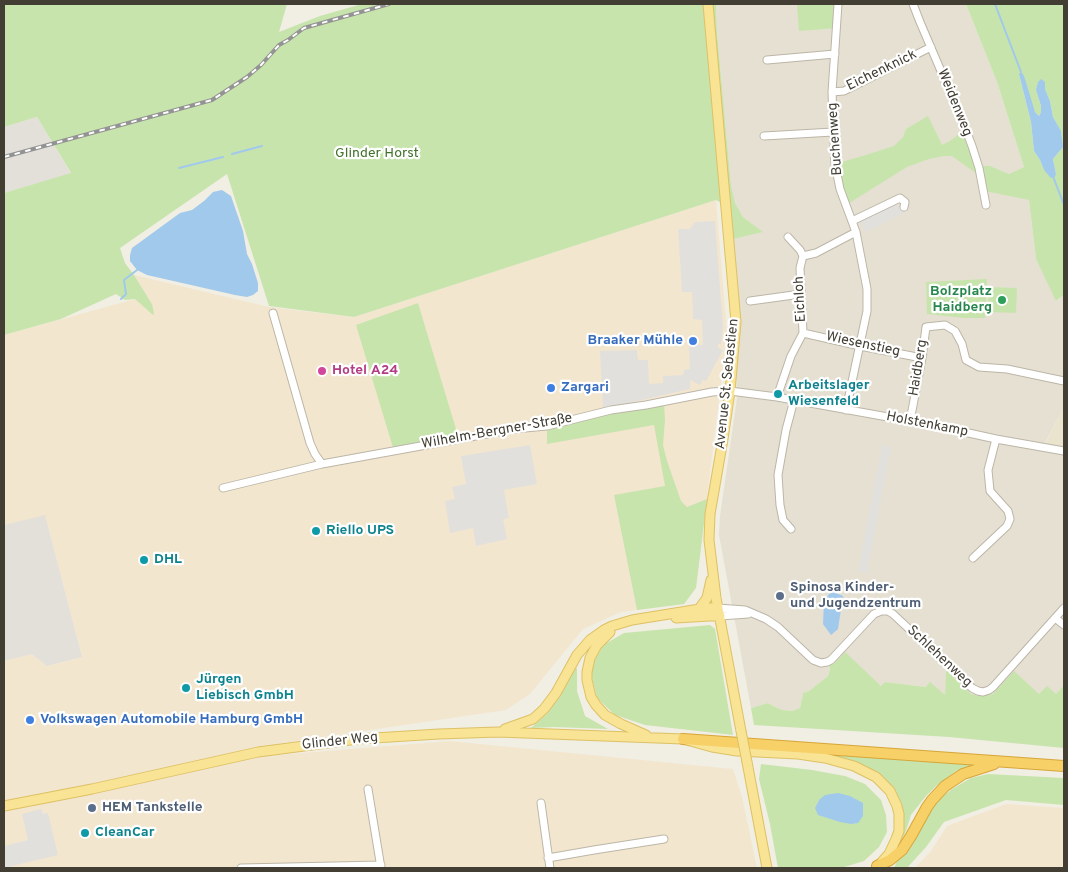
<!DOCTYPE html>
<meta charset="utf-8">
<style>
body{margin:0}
#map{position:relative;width:1068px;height:872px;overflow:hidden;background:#f1eee3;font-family:Overpass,sans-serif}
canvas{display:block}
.frame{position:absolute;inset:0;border:5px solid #423e34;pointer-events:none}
</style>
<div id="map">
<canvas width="1068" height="872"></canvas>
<div class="frame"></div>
</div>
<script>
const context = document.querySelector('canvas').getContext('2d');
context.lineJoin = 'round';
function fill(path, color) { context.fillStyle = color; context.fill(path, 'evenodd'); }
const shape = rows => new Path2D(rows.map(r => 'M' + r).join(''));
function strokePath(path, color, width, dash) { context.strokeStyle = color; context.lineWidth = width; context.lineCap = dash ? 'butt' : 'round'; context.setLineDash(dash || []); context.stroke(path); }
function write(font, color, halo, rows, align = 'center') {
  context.font = font + ' Overpass,sans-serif'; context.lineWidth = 4.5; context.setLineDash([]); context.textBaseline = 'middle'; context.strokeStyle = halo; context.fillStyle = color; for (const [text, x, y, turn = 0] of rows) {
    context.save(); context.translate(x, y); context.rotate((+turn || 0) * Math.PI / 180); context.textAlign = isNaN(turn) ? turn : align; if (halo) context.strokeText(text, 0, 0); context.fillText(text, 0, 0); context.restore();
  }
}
fill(shape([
 [716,4,966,4,997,82,1024,167,1009,174,990,166,1029,200,1036,259,1057,301,1064,295,1064,407,1045,443,1064,448,1064,685,1056,694,991,694,983,696,972,695,946,669,945,696,926,687,885,682,882,686,833,662,829,665,830,671,828,676,809,691,803,693,800,708,792,711,783,710,777,708,768,703,751,708,719,535,720,516,737,398,735,335,729,240,762,232,743,217,735,203,731,185,717,32]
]), '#e5e0d2');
fill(shape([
 [716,200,727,333,696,588,684,604,621,612,583,629,530,694,506,710,255,747,4,806,4,661,32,654,47,666,82,657,45,516,4,525,4,335,135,299,152,304,134,275,269,307,354,317],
 [449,741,733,769,742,797,757,868,4,868,4,809,253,757],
 [1006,804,1064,808,1064,868,915,868,931,851,947,826]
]), '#f3e6cf');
fill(shape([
 [37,117,71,174,4,193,4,127],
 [45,515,82,657,47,666,32,654,4,661,4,525]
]), '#e3dfd9');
fill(shape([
 [1064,407,1064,448,1045,444]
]), '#eae3ce');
fill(shape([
 [4,4,287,4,279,32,320,16,362,4,716,4,717,32,731,185,735,203,743,217,763,232,729,240,725,205,716,200,354,317,269,306,227,174,120,248,125,263,134,275,152,304,154,313,153,315,135,299,125,300,116,294,61,319,4,335,4,193,71,173,37,117,4,127],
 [797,4,839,4,837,28,799,31],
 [966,4,1064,4,1064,295,1056,301,1036,259,1029,200,985,191,981,177,952,156,944,156,929,159,907,167,846,205,835,164,866,155,894,146,903,137,906,129,928,116,942,145,950,141,967,128,979,166,990,166,1009,174,1024,167,997,82],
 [1019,74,1035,112,1039,116,1041,112,1041,106,1036,90,1045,82,1045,89,1050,101,1053,117,1061,132,1063,147,1053,159,1056,174,1044,170,1040,160,1034,151,1031,122],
 [987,279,985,318,964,318,927,314,926,282],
 [989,287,1017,288,1016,313,987,312],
 [418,303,459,439,394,451,356,325],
 [664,402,665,420,663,445,667,461,681,501,687,507,707,499,696,588,684,604,637,610,614,495,665,486,654,425,547,444,547,426],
 [710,625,715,629,733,735,645,725,615,715,597,698,592,677,592,658,605,644,624,633],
 [845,652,881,686,885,682,926,687,930,682,945,695,946,668,954,675,954,678,971,694,980,696,993,694,1014,671,1039,694,1047,686,1056,694,1064,685,1064,748,949,737,754,725,751,708,768,703,777,708,783,710,792,711,800,708,803,693,809,691,828,676,830,670,829,665,835,663],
 [577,668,577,691,585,716,608,729,554,727,531,728,548,713,575,669],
 [806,751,978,763,956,771,936,786,925,797,911,815,905,834,894,850,898,798,890,785,882,777,870,770,842,758],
 [761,764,812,770,845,776,865,784,881,800,886,815,887,832,879,847,864,861,841,868,778,868,770,824,759,779],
 [988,774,1064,778,1064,805,1006,800,944,822,926,847,907,868,894,868,897,861,913,841,931,806,952,789,971,778]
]), '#c8e4ad');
fill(shape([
 [895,202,904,213,866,232,859,220],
 [715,221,723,327,721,344,718,344,718,348,723,350,706,381,703,380,700,385,690,380,690,389,603,409,600,351,637,350,638,360,648,360,649,384,663,383,663,376,683,375,684,370,690,369,689,345,703,345,702,320,693,319,692,292,682,292,678,229,690,229,695,222],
 [530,445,537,484,504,490,509,518,503,519,507,539,476,546,473,528,450,533,445,501,455,499,452,487,466,484,461,456],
 [882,445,891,447,867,573,858,571],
 [41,809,43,814,48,813,58,855,4,868,4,846,28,840,22,814]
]), '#e2e0dc');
fill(shape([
 [1021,72,1023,74,1025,79,1035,112,1039,116,1041,112,1041,106,1036,90,1038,82,1041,79,1045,82,1045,89,1050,101,1053,117,1061,131,1063,147,1053,159,1056,174,1054,179,1050,177,1044,170,1040,160,1034,151,1031,122,1019,74],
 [222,190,231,196,243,231,247,254,252,264,258,283,258,291,253,295,247,297,235,295,147,275,137,270,130,261,130,255,132,248,180,213,192,210,204,201,213,192],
 [831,591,843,596,838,629,831,635,823,624,824,602],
 [838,793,850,796,863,803,863,816,858,823,851,824,840,822,818,815,815,808,819,800,825,795]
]), '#a1c9ec');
strokePath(shape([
 [995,4,1021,72],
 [232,154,262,146],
 [179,168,223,157],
 [1054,179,1064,205],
 [121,299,126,294,124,280,137,270]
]), '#a1c9ec', 2);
const minor = shape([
 [838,4,832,92,835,164,840,189,856,232,867,289,867,311,846,410],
 [913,4,920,22,964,125,972,146,979,168,986,205],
 [767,60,835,54],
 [832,92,844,91,931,47],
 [764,136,833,132],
 [852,221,900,198,905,202,904,207],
 [788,237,800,250,803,256,816,253,856,232],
 [750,301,801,294],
 [273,313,310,443,315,454,322,464],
 [803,333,860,346,922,358],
 [777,397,791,356,803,333,800,268,803,256],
 [910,421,922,358,926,327,945,325,955,331,962,344,966,360,979,367,1007,369,1064,381],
 [223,488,322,464,514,429,547,426,611,410,646,405,712,392,730,391,777,397,932,425,996,439,1064,451],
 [791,529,783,520,780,505,778,475,786,430,794,400],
 [973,558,1007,526,1010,519,1008,511,990,491,988,470,996,439],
 [718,608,745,610,766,619,778,627,813,660,821,663,827,662,831,660,874,614,881,611,888,611,893,614,972,688,978,691,983,692,989,690,993,687,1064,608],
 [720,616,748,614],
 [1055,618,1064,625],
 [368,789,381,868],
 [541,803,550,868],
 [548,858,594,850,664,839],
 [241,868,381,865]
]);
const major = shape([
 [708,4,736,322,730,391,723,439,710,514,709,540,716,598,741,731],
 [699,609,707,598,711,580],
 [676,618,709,616,720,616],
 [610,632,597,645,590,658,587,672,587,680,591,697,596,705,605,715,621,724,646,735],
 [505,729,533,719,544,709,556,693,577,655,590,640,604,630,612,626,632,620,706,608,718,608],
 [747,762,767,868],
 [4,806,92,789,258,752,358,739,439,734,498,732,683,739,712,747,737,751,798,754,825,758,854,766,876,777,890,791,897,806,899,814,899,831,896,839,889,854,880,864]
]);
const highway = shape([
 [683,739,1064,766],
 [877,866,890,860,902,850,911,836,927,807,932,800,945,786,963,774,994,764]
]);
strokePath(minor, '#bcb6a7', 9);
strokePath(major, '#ddc165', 11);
strokePath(highway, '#d6a639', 12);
strokePath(minor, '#fff', 7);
strokePath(major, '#f9e394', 9);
strokePath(highway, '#f7d068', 10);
const rail = shape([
 [4,157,212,100,247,77,261,65,279,45,288,40,304,28,389,4]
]);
strokePath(rail, '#939393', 4);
strokePath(rail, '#fff', 2, [5.5]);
const majorBridge = shape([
 [741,731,747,762]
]);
strokePath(majorBridge, '#ddc165', 11, []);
strokePath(majorBridge, '#f9e394', 9);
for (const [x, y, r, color] of [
 [1002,300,5,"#2e9e5b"],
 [693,341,5,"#3f7fe0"],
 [322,371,5,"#d1479c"],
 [551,388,5,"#3f7fe0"],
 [778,394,5,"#0f9aa8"],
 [316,531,5,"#0f9aa8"],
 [144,560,5,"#0f9aa8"],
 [780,596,5,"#5c6f8a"],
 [186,688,5,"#0f9aa8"],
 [30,720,5,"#3f7fe0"],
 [92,808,5,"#5c6f8a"],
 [85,833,5,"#0f9aa8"]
]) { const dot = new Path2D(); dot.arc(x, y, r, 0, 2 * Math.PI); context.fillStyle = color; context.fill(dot); strokePath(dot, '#fff', 2); }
write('14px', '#423e34', '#fff', [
 ["Eichenknick",882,71,-26],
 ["Weidenweg",954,103,68],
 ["Buchenweg",836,139,-94],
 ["Eichloh",801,299,-93],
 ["Wiesenstieg",863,345,12],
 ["Haidberg",919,368,-81],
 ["Avenue St. Sebastien",728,384,-84],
 ["Holstenkamp",927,425,11],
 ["Wilhelm-Bergner-Straße",497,432,-10],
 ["Schlehenweg",939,657,43],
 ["Glinder Weg",340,742,-6]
]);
write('14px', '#41712a', '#fff', [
 ["Glinder Horst",377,154]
]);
write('bold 14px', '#27864d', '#fff', [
 ["Bolzplatz",992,292],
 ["Haidberg",992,308]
], 'right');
write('bold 14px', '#366cbe', '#fff', [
 ["Braaker Mühle",683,341,"right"],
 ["Zargari",561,388],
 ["Volkswagen Automobile Hamburg GmbH",40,720]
], 'left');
write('bold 14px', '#b23c85', '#fff', [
 ["Hotel A24",332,371]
], 'left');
write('bold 14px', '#0d838f', '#fff', [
 ["Arbeitslager",788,386],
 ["Wiesenfeld",788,402],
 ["Riello UPS",326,531],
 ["DHL",154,560],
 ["Jürgen",196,680],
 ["Liebisch GmbH",196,696],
 ["CleanCar",95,833]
], 'left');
write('bold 14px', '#4e5e75', '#fff', [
 ["Spinosa Kinder-",790,588],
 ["und Jugendzentrum",790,604],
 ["HEM Tankstelle",102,808]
], 'left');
</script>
